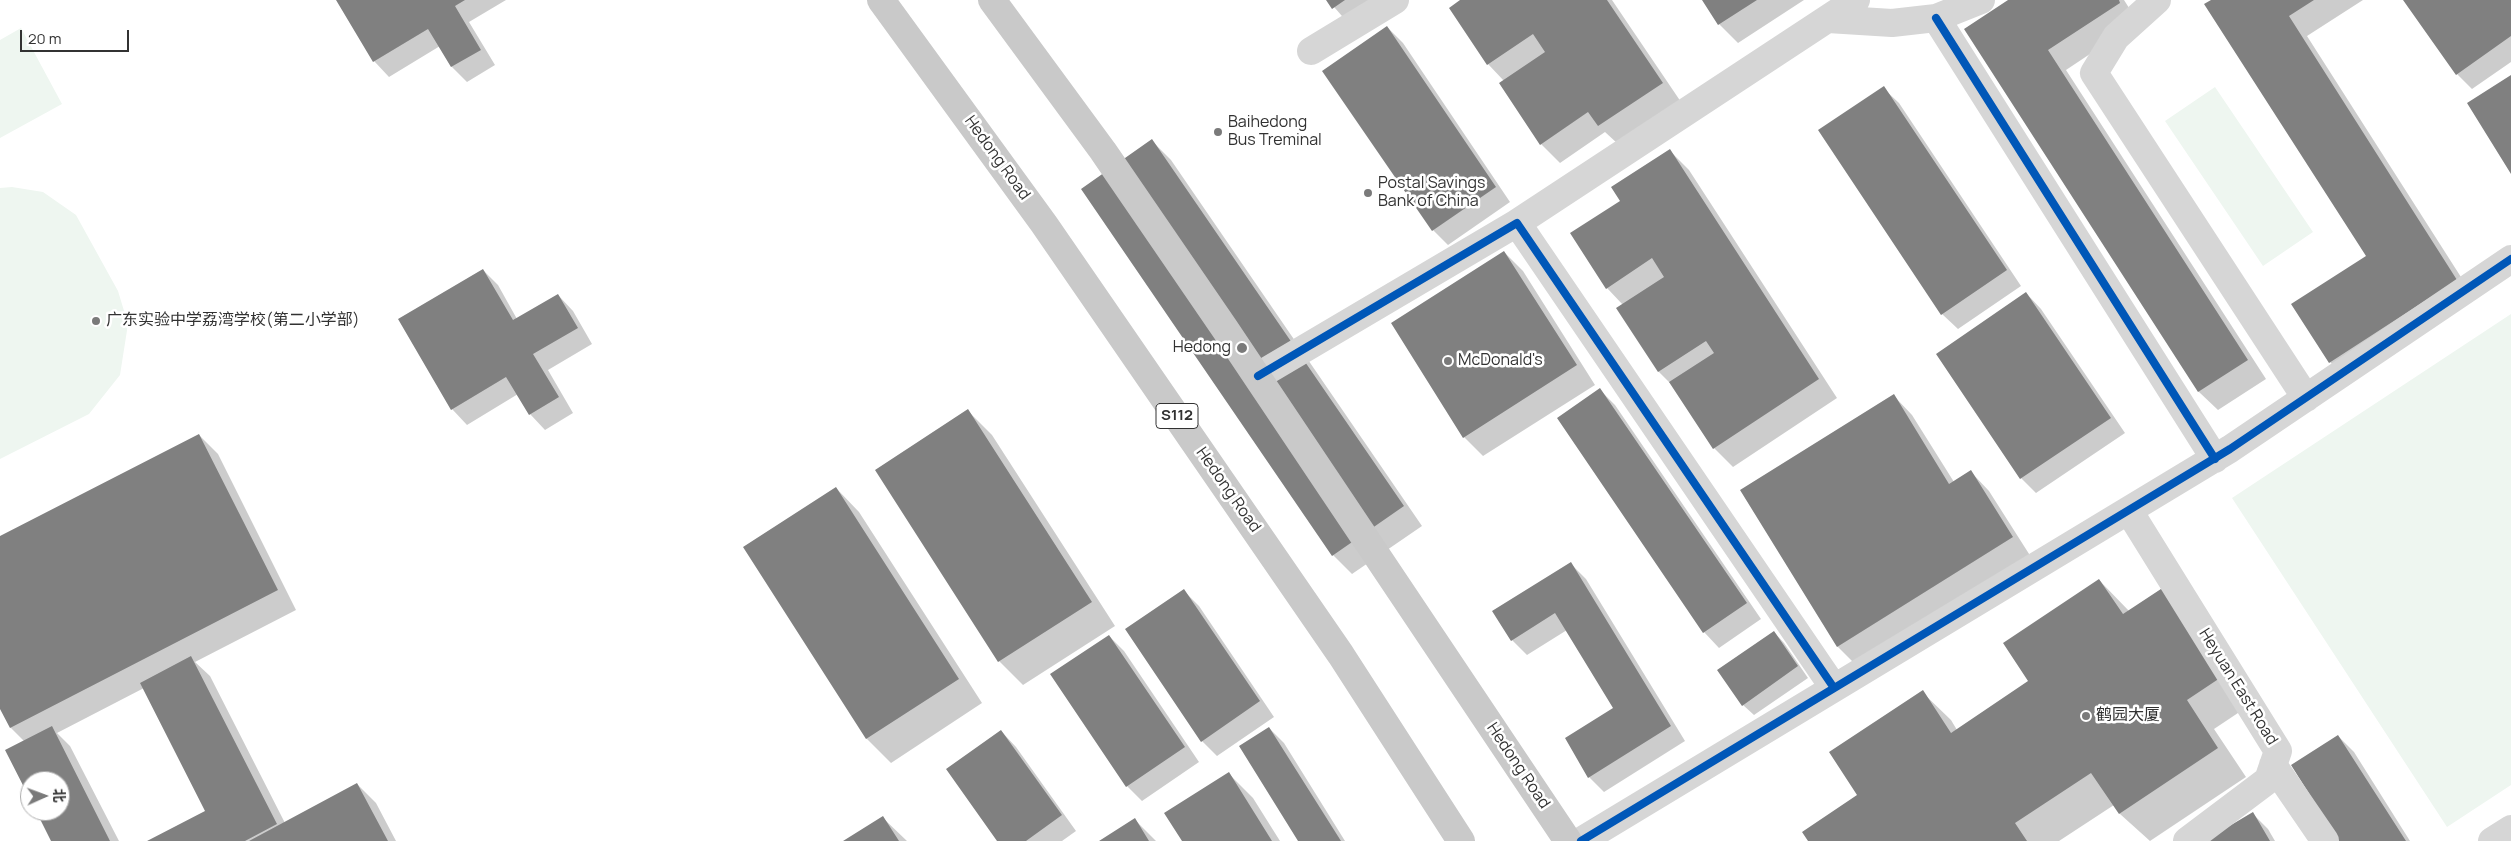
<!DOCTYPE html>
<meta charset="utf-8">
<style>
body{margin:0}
#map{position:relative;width:2511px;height:841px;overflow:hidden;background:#fff;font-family:Manrope,"Noto Sans SC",sans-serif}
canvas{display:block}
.north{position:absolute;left:20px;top:771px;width:50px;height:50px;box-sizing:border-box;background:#fff;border:1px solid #adadad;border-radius:50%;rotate:88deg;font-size:14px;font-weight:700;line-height:20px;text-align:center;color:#323232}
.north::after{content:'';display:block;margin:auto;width:18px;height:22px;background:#7a7a7a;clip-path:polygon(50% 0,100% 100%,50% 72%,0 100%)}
.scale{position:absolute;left:20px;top:30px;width:109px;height:22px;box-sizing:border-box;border:2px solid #323232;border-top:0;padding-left:6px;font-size:15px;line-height:18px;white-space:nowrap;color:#323232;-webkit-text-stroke:4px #fff;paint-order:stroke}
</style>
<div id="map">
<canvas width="2511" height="841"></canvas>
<div class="north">北</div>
<div class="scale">20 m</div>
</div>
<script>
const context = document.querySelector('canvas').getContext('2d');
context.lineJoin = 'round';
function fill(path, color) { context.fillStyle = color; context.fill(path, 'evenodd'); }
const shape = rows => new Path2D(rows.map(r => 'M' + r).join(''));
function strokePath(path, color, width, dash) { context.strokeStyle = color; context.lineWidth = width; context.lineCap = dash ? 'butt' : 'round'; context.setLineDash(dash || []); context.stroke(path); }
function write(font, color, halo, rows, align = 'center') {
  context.font = font + ' Manrope,"Noto Sans SC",sans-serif'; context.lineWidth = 5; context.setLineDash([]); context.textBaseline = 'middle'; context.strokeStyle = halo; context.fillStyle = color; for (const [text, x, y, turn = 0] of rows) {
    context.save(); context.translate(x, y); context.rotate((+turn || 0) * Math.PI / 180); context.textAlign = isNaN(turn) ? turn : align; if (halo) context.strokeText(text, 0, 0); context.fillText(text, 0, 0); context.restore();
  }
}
fill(shape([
 [21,28,62,104,0,138,0,40],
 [2215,87,2313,232,2263,266,2165,121],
 [12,187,43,192,76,215,118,291,128,324,120,375,89,414,0,459,0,188],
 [2511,314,2511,785,2447,827,2232,498]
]), '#eef6f0');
fill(shape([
 [337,0,506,0,469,22,495,65,467,82,452,67,440,46,389,77,374,61],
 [1328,0,1383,0,1348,23],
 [1463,0,1612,0,1681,102,1618,144,1605,132,1560,163,1541,144,1504,81,1488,64],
 [1703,0,1804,0,1738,43,1719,24],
 [2010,0,2124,0,2138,22,2066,70,2266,379,2218,410,2199,392,1965,29],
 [2214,0,2363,0,2307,36,2475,299,2349,381,2330,362,2368,256],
 [2405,0,2511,0,2511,62,2472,89,2457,74],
 [1387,27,1403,43,1510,202,1448,245,1433,230],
 [1883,88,1899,103,2021,286,1958,329,1942,314],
 [1152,141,1171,160,1422,526,1352,574,1333,555],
 [1670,151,1689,170,1837,398,1733,467,1714,448,1673,386,1659,372,1618,308,1623,305,1607,288,1622,201],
 [1504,252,1523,271,1595,385,1483,456,1464,437],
 [483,270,498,285,517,319,558,295,573,311,592,344,548,370,573,413,545,430,530,414,518,394,467,425,452,409],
 [2026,293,2041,309,2125,433,2036,493,2021,478],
 [1600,390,1615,405,1761,619,1719,648,1704,632,1559,418],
 [1894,396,1912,415,1954,482,1971,472,1989,491,2031,557,1857,666,1838,647,1742,490],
 [968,411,992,435,1115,626,1023,685,999,661,876,470],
 [199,435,218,454,296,610,195,662,210,676,285,823,357,784,376,803,396,841,150,841,207,812,144,688,57,733,70,746,119,841,53,841,38,811,60,811,60,781,30,781,30,796,24,741,11,728,0,706,0,538],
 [836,488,859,512,982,703,891,763,867,739,744,547],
 [1571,564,1586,579,1685,741,1604,792,1589,777,1615,709,1567,630,1527,655,1512,640],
 [2099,580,2129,611,2163,588,2250,705,2214,729,2246,777,2150,841,2120,814,2114,805,2059,841,1809,841,1858,795,1922,692,1951,720,1957,730,2030,681],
 [1184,591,1199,606,1274,717,1217,756,1202,741],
 [1774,632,1784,643,1808,678,1754,715,1743,705],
 [1109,636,1124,651,1199,762,1142,801,1127,786],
 [1269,728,1284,743,1345,841,1300,841],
 [1001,731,1016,747,1076,831,1062,841,999,841],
 [2338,736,2354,752,2410,841,2341,841],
 [1229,774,1253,798,1280,841,1183,841],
 [2253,814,2268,829,2275,841,2207,841],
 [883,818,907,841,846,841],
 [1135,820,1156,841,1101,841]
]), '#0003');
fill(shape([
 [336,0,465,0,455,6,481,50,451,67,428,29,373,62],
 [1326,0,1345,0,1332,9],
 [1460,0,1607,0,1663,83,1598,126,1588,112,1540,145,1499,83,1545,52,1533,34,1487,65,1449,8],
 [1702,0,1757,0,1718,25],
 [2008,0,2119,0,2120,3,2048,50,2248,360,2198,392,1964,29],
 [2211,0,2314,0,2289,16,2457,280,2329,363,2291,304,2366,256,2204,4],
 [2403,0,2511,0,2511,36,2456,75],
 [1387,26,1496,187,1432,231,1322,71],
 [2511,75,2511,174,2467,103],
 [1884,86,2007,270,1941,315,1818,130],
 [1152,139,1404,506,1332,556,1081,189],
 [1670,149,1819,379,1713,449,1669,382,1714,353,1706,341,1658,372,1616,308,1664,277,1652,258,1606,289,1570,233,1620,201,1611,187],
 [1504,251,1577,365,1463,438,1391,323],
 [483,269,513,320,558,294,578,328,533,354,559,397,529,415,506,377,451,410,398,319],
 [2026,292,2111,418,2020,479,1936,354],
 [1600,388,1747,603,1703,633,1557,418],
 [1894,394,1949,484,1971,470,2013,537,1837,647,1740,490],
 [968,409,1092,602,998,662,875,470],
 [199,434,278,590,10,728,0,709,0,536],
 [836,487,959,679,866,739,743,547],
 [1571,562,1671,726,1588,778,1565,738,1613,708,1555,613,1511,641,1492,611],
 [2099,579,2123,614,2164,587,2223,676,2187,700,2218,748,2119,814,2091,773,2015,823,2027,841,1808,841,1802,832,1857,795,1829,752,1923,690,1951,733,2028,681,2003,643],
 [1184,589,1260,701,1201,742,1125,629],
 [1774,631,1798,666,1742,706,1717,670],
 [1109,635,1185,747,1126,787,1050,674],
 [191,656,277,824,245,841,147,841,205,811,140,683],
 [52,726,110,841,51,841,36,811,60,811,60,781,30,781,30,799,5,750],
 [1269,727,1341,841,1298,841,1239,746],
 [1001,730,1062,815,1026,841,997,841,946,769],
 [2338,735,2406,841,2339,841,2291,765],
 [1229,772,1272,841,1182,841,1164,813],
 [357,783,388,841,249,841],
 [2253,812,2270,841,2204,841],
 [883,816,899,841,843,841],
 [1135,818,1149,841,1099,841]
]), '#808080');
strokePath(shape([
 [2157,0,2116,37,2094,73,2306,398],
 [1936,18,2215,459],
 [1828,19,1892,23,1936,18,1981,0],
 [1311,51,1395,0],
 [1517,223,1856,0],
 [1258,376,1517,223,1834,688],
 [2129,511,2278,751,2268,780,2187,841],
 [2273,765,2325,841],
 [1581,841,2230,449,2511,259],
 [2492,841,2511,829]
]), '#d6d6d6', 28);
strokePath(shape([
 [881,0,1044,224,1341,655,1461,841],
 [992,0,1103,151,1225,329,1568,841]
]), '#c9c9c9', 28);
strokePath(shape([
 [1936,18,2215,459],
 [1258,376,1517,223,1834,688],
 [1581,841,2230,449,2511,259]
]), '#0057b8', 8);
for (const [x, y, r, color] of [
 [1218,132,5,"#7a7a7a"],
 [1368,193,5,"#7a7a7a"],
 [96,321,5,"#7a7a7a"],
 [1242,348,6,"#7a7a7a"],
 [1448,361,5,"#7a7a7a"],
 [2086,716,5,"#7a7a7a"]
]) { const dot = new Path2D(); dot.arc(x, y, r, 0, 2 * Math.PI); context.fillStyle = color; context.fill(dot); strokePath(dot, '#fff', 2); }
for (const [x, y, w] of [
 [1177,416,42]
]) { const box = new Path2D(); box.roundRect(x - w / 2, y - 12.5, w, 25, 4); context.fillStyle = '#fff'; context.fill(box); strokePath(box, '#323232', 1); }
write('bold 15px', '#323232', null, [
 ["S112",1177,416]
]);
write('16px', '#323232', '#fff', [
 ["Baihedong",1228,123],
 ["Bus Treminal",1228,141],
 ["Postal Savings",1378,184],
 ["Bank of China",1378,202],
 ["广东实验中学荔湾学校(第二小学部)",106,321],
 ["Hedong",1231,348,"right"],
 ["McDonald's",1458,361],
 ["鹤园大厦",2096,716]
], 'left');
write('16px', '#323232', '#fff', [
 ["Hedong Road",997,158,54],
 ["Hedong Road",1228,490,55],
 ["Heyuan East Road",2238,687,58],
 ["Hedong Road",1518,766,56]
]);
</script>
